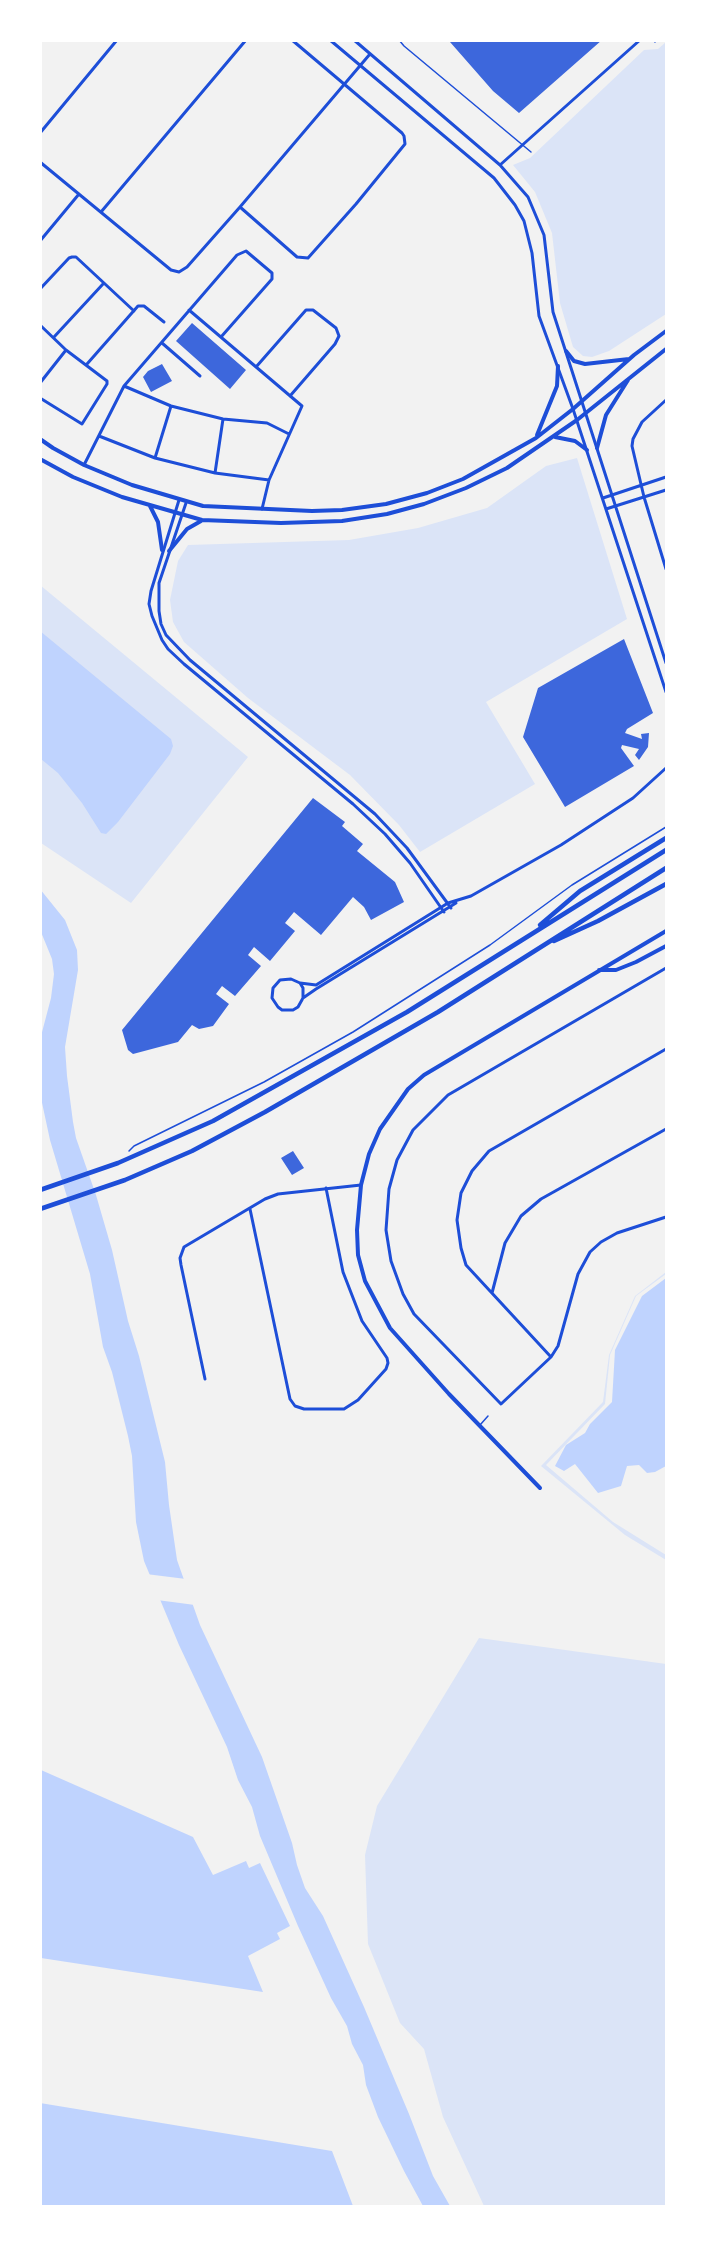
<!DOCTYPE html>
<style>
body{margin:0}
#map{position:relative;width:707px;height:2247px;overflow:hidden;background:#f2f2f2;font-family:Ubuntu,sans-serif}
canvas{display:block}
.frame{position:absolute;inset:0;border:42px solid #fff;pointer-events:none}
</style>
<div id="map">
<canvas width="707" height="2247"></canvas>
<div class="frame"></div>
</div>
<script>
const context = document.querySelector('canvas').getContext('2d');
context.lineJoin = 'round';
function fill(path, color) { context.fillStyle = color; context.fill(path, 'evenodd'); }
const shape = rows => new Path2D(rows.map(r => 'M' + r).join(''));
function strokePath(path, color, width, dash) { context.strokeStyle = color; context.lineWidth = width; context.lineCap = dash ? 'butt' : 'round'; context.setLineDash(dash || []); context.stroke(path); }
fill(shape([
 [666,42,666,314,609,351,592,357,583,356,573,347,560,303,552,233,535,192,513,165,530,158,644,50,658,49],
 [577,458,627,619,486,702,535,784,420,852,399,825,350,775,248,698,184,642,173,622,170,600,178,561,188,545,349,540,418,528,487,508,546,466],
 [40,585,248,757,131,903,41,843],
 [666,1272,666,1274,636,1296,610,1355,605,1404,546,1465,613,1522,666,1555,666,1560,625,1535,541,1466,603,1402,609,1355,635,1296],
 [479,1638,666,1664,666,2206,484,2206,443,2117,424,2049,400,2023,368,1944,365,1855,377,1806]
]), '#dbe4f7');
fill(shape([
 [40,631,171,739,173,746,170,754,118,822,106,834,101,833,82,803,58,773,41,759],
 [40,889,65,920,77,950,78,970,65,1047,67,1076,73,1122,76,1138,96,1195,112,1250,128,1321,139,1356,165,1462,169,1505,177,1560,200,1625,262,1757,292,1843,297,1865,305,1888,323,1916,364,2007,409,2114,433,2176,450,2206,423,2206,404,2171,378,2117,366,2085,363,2065,352,2044,347,2026,331,1998,298,1926,260,1836,252,1807,238,1780,227,1747,179,1645,144,1561,136,1522,132,1456,128,1436,112,1372,103,1347,90,1274,50,1140,41,1098,41,1036,51,998,54,974,52,959,41,932],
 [666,1278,666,1466,655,1472,647,1473,639,1465,627,1466,621,1486,598,1493,575,1464,564,1471,555,1466,566,1445,585,1433,590,1424,612,1402,615,1350,642,1296],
 [41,1770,193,1837,213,1875,246,1861,249,1868,260,1863,290,1926,277,1933,280,1939,248,1956,263,1992,41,1958],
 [40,2103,332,2151,353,2206,41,2206]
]), '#bfd3fe');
fill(shape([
 [146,1574,186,1579,195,1605,157,1600]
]), '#f2f2f2');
fill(shape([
 [452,40,602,40,519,113,493,91,450,42],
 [192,323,246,370,230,389,176,341],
 [162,364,172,381,151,392,143,377,148,371],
 [624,639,653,713,627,729,625,733,642,739,641,734,649,733,648,747,639,760,635,755,639,749,622,745,621,748,634,766,565,807,523,737,538,688],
 [313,798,345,822,342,826,363,844,357,851,395,882,404,902,371,920,364,907,353,897,321,935,294,912,285,923,295,931,270,961,254,947,248,955,261,966,235,996,222,986,216,994,229,1004,213,1026,199,1029,192,1025,178,1042,133,1054,128,1050,122,1030],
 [293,1151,304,1168,292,1175,281,1158]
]), '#3d67dc');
strokePath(shape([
 [129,1151,134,1146,264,1082,353,1032,490,945,572,885,666,827]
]), '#1d4ed8', 1.5);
strokePath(shape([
 [399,40,404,46,531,152],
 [653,40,655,42],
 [480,1425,488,1416]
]), '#1d4ed8', 1.5);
strokePath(shape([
 [330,40,494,178,515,205,524,221,532,253,539,316,573,409,666,692],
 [354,40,500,165,528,197,544,235,553,312,666,663],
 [40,133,117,40],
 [40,162,171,270,179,272,187,267,240,207,370,54],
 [500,165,640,40],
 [240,207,297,257,308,258,356,204,405,144,404,136,402,133,292,40],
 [101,212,246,40],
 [40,241,79,194],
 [40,289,69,258,72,257,76,257,134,311],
 [189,310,302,406,269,480,262,509],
 [40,325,66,350,107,381,107,384,82,424,40,398],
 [54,337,103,284],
 [162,343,200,376],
 [87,364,138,306,144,306,164,322],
 [256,367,306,310,313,310,336,328,339,336,335,344,290,396],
 [40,383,66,350],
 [124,386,171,406,223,419,267,423,289,434],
 [666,400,642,422,633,439,632,446,644,497,666,569],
 [99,436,155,458,215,473,269,480],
 [155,458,171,406],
 [84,465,124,386,237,255,246,251,272,273,272,279,221,337],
 [215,473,223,419],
 [603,498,666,477],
 [179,500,151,591,149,604,152,616,162,640,168,649,184,664,353,804,385,834,410,863,444,912],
 [186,503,159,583,159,611,161,624,166,635,190,660,375,814,407,848,451,908],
 [606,509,666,490],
 [666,968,448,1095,413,1130,397,1160,389,1189,386,1230,391,1261,403,1294,414,1314,501,1404,551,1357,558,1346,578,1274,590,1252,601,1242,617,1233,666,1217],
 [300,983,316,985,448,903,471,896,561,845,633,798,666,768],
 [303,998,303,988,300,983,291,979,280,980,273,988,272,998,278,1007,282,1010,293,1010,298,1007,303,998,316,989,456,903],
 [250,1209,290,1399,295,1406,304,1409,344,1409,358,1400,386,1369,388,1363,387,1358,362,1321,343,1272,326,1188],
 [492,1293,505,1243,521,1216,541,1199,666,1129],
 [551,1357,466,1265,461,1248,457,1220,461,1193,472,1171,489,1151,666,1049],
 [205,1379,181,1265,180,1258,184,1247,265,1199,278,1194,361,1185]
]), '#1d4ed8', 3);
strokePath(shape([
 [566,351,574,361,585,364,629,359],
 [537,435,557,386,558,366],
 [555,437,575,441,587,450],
 [40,439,53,448,84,465,132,485,203,506,312,511,342,510,386,504,427,493,463,479,536,438,573,409,634,355,666,331],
 [597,448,606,415,628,380],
 [40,459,73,477,122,497,202,520,281,523,342,521,387,514,424,504,466,488,507,468,577,420,666,349],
 [150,506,158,522,162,550],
 [169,551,187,529,201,521],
 [599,970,616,970,636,962,666,946],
 [540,1488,449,1394,390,1328,365,1281,358,1255,357,1230,361,1185,369,1154,380,1129,408,1089,424,1075,666,931]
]), '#1d4ed8', 4);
strokePath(shape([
 [540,925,580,891,666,838],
 [554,941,598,921,666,884],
 [40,1190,118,1163,213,1121,407,1012,666,850],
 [40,1209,125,1180,192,1151,265,1112,438,1012,666,868]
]), '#1d4ed8', 4.5);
</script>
